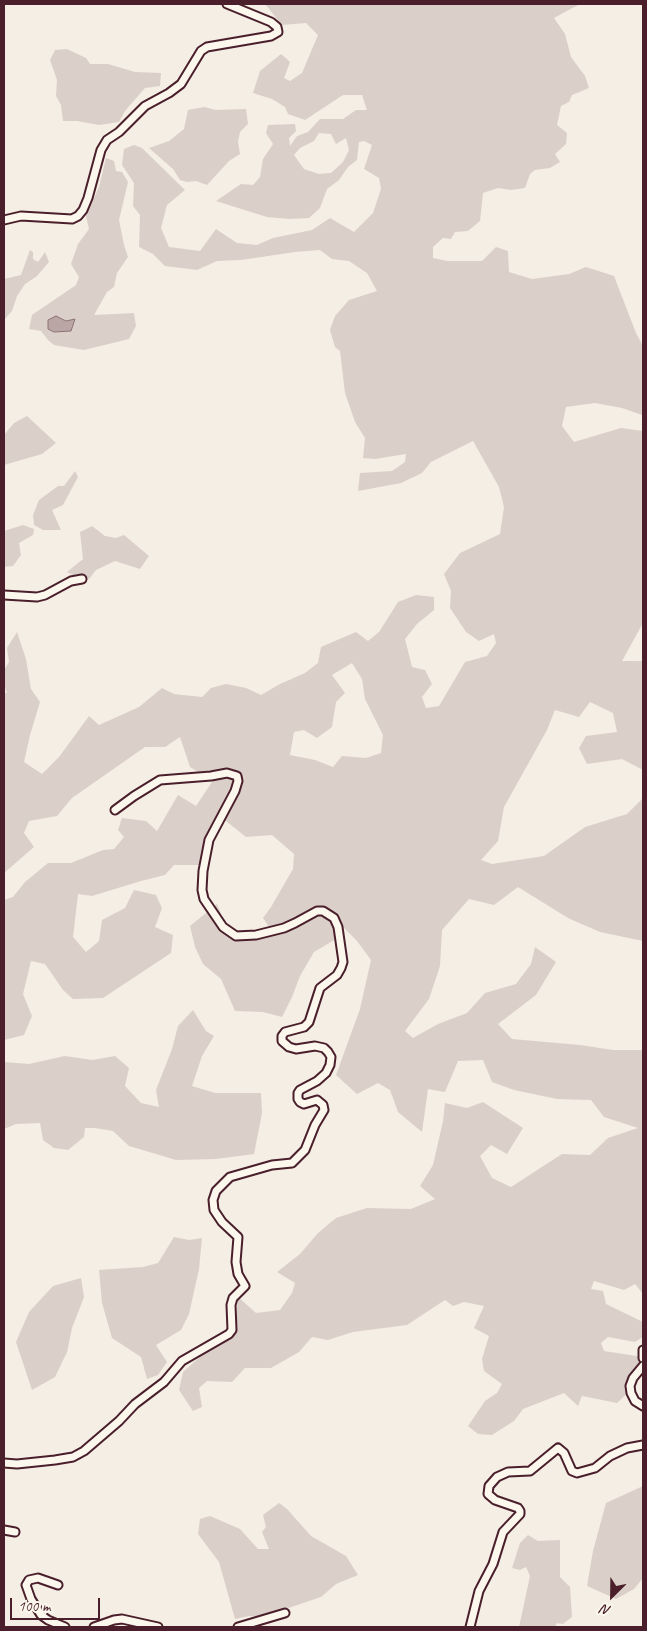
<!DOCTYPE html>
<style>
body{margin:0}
#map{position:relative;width:647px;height:1631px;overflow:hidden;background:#f4eee4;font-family:Caveat,sans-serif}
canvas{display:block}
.frame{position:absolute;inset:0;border:5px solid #4a1f2b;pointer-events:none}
.north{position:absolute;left:587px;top:1571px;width:50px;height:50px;-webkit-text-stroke:4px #fbf7ec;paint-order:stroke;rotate:203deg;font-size:14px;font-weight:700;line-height:20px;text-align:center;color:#4a1f2b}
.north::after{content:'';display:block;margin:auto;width:18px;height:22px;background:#4a1f2b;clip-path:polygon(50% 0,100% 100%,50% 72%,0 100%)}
.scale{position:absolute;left:10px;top:1598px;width:90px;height:22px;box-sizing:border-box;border:2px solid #4a1f2b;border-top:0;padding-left:6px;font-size:15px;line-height:18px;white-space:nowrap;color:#4a1f2b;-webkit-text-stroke:4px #fbf7ec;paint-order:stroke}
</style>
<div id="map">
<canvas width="647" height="1631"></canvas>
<div class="frame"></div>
<div class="north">N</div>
<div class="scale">100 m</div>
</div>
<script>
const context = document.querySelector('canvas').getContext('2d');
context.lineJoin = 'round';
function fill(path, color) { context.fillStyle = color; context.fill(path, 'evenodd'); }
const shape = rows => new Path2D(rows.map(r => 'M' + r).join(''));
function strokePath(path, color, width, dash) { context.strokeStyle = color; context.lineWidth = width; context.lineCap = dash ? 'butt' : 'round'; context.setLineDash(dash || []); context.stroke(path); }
fill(shape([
 [265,4,580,4,554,18,565,34,571,57,585,76,589,88,572,95,569,102,561,106,557,125,567,133,566,144,555,154,560,162,550,168,535,170,530,174,525,188,511,190,498,188,483,193,480,221,468,231,455,232,451,239,443,238,433,247,433,258,447,261,482,261,496,247,508,251,509,272,532,279,569,274,586,267,614,276,636,333,643,346,643,414,642,415,622,408,595,403,566,407,562,426,574,442,621,428,643,431,643,623,622,661,643,661,643,770,622,759,587,764,579,748,586,736,617,732,613,713,590,702,579,717,555,710,547,730,504,807,498,841,481,860,492,864,544,856,585,827,627,814,643,798,643,941,600,932,568,918,518,887,494,905,469,899,442,930,440,966,429,999,405,1031,413,1038,438,1024,467,1013,485,993,516,984,531,964,535,947,556,962,536,995,498,1024,512,1039,580,1045,613,1050,643,1050,643,1294,635,1284,624,1290,594,1281,591,1289,603,1291,606,1304,643,1322,643,1337,635,1342,608,1337,601,1343,604,1351,643,1357,643,1370,636,1378,633,1388,617,1403,582,1396,578,1406,564,1393,523,1409,514,1421,492,1435,478,1434,468,1426,485,1401,497,1393,502,1384,484,1371,482,1359,489,1336,474,1328,484,1306,464,1302,453,1306,445,1300,407,1325,353,1332,328,1340,312,1337,299,1352,271,1368,245,1368,232,1382,207,1381,199,1388,202,1407,193,1411,179,1390,183,1372,201,1356,235,1334,238,1297,256,1313,280,1310,292,1293,295,1283,277,1272,300,1254,318,1233,336,1218,367,1208,411,1209,435,1199,420,1186,433,1165,443,1121,445,1103,467,1108,483,1102,523,1128,507,1154,491,1145,480,1156,492,1178,511,1187,562,1154,590,1155,608,1138,638,1128,604,1117,591,1100,557,1099,514,1090,492,1082,483,1060,458,1061,445,1092,428,1089,422,1132,398,1112,390,1090,378,1083,357,1094,336,1075,360,1009,371,960,357,941,341,925,336,939,314,952,300,976,292,997,282,1017,263,1012,235,1011,221,979,203,964,195,947,190,926,217,904,227,929,226,936,237,940,257,938,272,931,263,918,271,907,293,869,294,854,272,835,246,837,226,821,215,821,208,838,203,865,174,865,165,875,141,881,92,896,78,894,73,937,86,952,99,941,102,920,125,908,134,890,156,895,162,908,155,927,173,935,171,953,103,998,73,999,63,990,45,964,31,961,23,994,32,1016,24,1035,4,1040,4,900,13,897,25,882,48,863,71,863,103,850,114,849,124,837,118,830,122,818,146,821,157,831,178,795,196,806,214,779,230,776,203,775,190,767,180,737,165,747,145,747,72,798,57,816,29,821,24,833,34,847,4,873,4,693,7,693,4,685,4,670,9,662,7,648,17,632,26,659,31,689,40,702,30,735,24,762,42,774,59,757,89,716,99,725,139,707,162,688,174,694,202,697,211,688,226,684,246,688,261,695,280,684,305,673,318,663,321,647,356,632,368,641,379,632,398,602,416,595,434,597,434,610,417,624,405,639,412,667,425,670,432,684,422,697,426,708,439,706,465,662,487,656,496,643,494,634,479,641,466,632,450,608,451,591,444,574,460,553,500,534,504,507,499,487,473,441,431,462,422,473,401,483,358,491,360,473,392,471,405,462,406,454,375,459,363,458,365,438,355,422,345,393,340,351,335,347,330,330,335,316,349,300,377,291,367,273,349,261,332,259,320,250,295,252,241,260,217,261,197,270,165,266,153,254,139,247,140,215,133,206,134,183,122,165,124,149,134,145,142,148,185,190,167,205,161,228,169,247,200,251,216,229,237,243,257,245,273,238,312,230,330,218,354,232,373,213,381,189,379,178,364,169,372,145,364,141,359,142,357,160,348,167,339,180,327,189,320,208,309,218,289,219,267,217,216,201,241,184,253,185,260,177,263,159,273,144,266,133,268,125,295,124,296,131,289,138,290,146,297,136,308,132,320,119,343,119,356,110,367,110,362,95,343,95,305,120,288,114,285,107,272,99,253,93,260,71,281,54,290,62,284,78,290,81,302,73,318,35,306,23,282,25],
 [319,133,331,134,336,144,346,138,349,150,343,162,331,173,319,174,304,169,294,155,300,148,314,141],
 [352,663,362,679,365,699,383,735,381,753,366,758,342,756,333,767,315,760,290,755,294,732,304,730,317,738,332,727,336,702,345,693,332,675],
 [67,49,86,58,90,64,108,64,135,72,161,73,160,86,145,88,125,111,119,122,99,125,77,121,63,121,61,105,56,96,57,80,50,60,55,50],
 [204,107,216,110,246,109,248,124,240,132,238,142,240,154,229,161,207,185,196,181,187,182,180,180,173,169,149,148,169,141,184,129,188,110],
 [106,158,114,161,116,171,122,172,128,182,119,220,124,245,128,257,117,273,114,287,107,292,94,315,134,313,136,326,129,339,84,350,54,345,48,340,41,331,29,329,32,315,76,285,79,277,71,264,78,244,89,229,86,216,99,187],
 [56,316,66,321,74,319,71,331,54,332,48,329],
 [30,250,33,252,33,259,38,262,45,252,49,262,37,276,25,284,17,296,12,311,4,320,4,279,21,275],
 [27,416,56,443,42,454,4,465,4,435,14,423],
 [75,471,78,477,63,505,52,510,61,530,43,530,34,525,33,515,39,500,58,486,64,486],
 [23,525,34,529,33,535,19,543,21,555,13,566,4,567,4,531],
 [92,526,105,536,116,538,124,535,149,556,140,569,115,561,96,570,89,579,77,577,67,572,83,559,80,532],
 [193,1010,206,1031,214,1036,202,1056,192,1086,215,1093,261,1093,262,1113,254,1154,216,1159,176,1160,129,1146,113,1131,95,1128,85,1128,84,1137,68,1150,54,1148,43,1140,40,1123,16,1124,4,1129,4,1062,29,1064,65,1056,92,1060,115,1056,129,1068,125,1086,141,1103,159,1107,156,1090,172,1049,178,1026],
 [174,1237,189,1240,202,1238,199,1269,189,1314,181,1330,156,1345,167,1362,158,1375,147,1379,141,1357,112,1338,102,1303,99,1270,143,1267,158,1263],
 [81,1278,84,1297,72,1328,67,1352,55,1377,32,1390,16,1342,29,1312,53,1286],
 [643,1486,643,1578,634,1589,616,1599,587,1586,593,1551,606,1503],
 [279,1503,287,1509,311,1536,346,1556,358,1575,336,1584,321,1597,262,1617,249,1616,235,1619,219,1562,198,1534,200,1519,210,1516,240,1529,258,1549,269,1549,262,1532,266,1527,263,1515],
 [528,1535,538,1541,560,1540,560,1577,570,1587,572,1617,563,1624,557,1623,555,1627,519,1627,530,1576,526,1567,520,1570,512,1568,520,1543]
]), '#dbd0c9');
const water = shape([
 [56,316,66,321,75,319,71,331,54,332,48,329,48,320,56,316]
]);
fill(water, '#baa7a5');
strokePath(water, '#8d7174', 1);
const street = shape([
 [4,220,21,216,72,219,78,216,83,210,88,198,101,150,107,140,119,132,145,106,169,93,181,84,201,51,207,47,271,36,278,32,277,27,271,22,227,4],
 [4,595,37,597,45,595,71,581,82,579],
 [643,1350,643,1358],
 [643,1366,633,1378,630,1386,631,1393,635,1401,643,1406],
 [4,1463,17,1464,55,1460,73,1457,84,1451,119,1421,135,1404,164,1382,182,1361,229,1334,232,1330,231,1305,233,1298,245,1286,238,1274,236,1262,238,1237,222,1222,214,1210,213,1200,216,1191,230,1177,272,1165,292,1163,305,1150,315,1125,324,1110,323,1105,317,1100,304,1104,300,1102,298,1099,298,1093,300,1090,317,1081,326,1073,330,1065,331,1057,328,1052,324,1048,315,1046,296,1049,289,1047,282,1041,282,1036,285,1032,304,1027,309,1022,320,988,337,975,341,968,343,962,338,927,334,918,323,911,317,911,295,923,284,928,256,935,236,936,223,927,204,899,202,890,203,871,209,840,235,791,238,781,237,776,227,773,211,776,160,780,134,796,115,810],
 [4,1530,15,1532],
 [58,1585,38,1578,29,1580,26,1585,31,1599,41,1615,48,1620,65,1627],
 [94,1627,114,1620,122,1619,158,1627],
 [238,1627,285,1613],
 [470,1627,479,1591,493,1564,503,1532,520,1514,520,1511,518,1508,495,1500,488,1494,489,1486,497,1477,508,1472,530,1471,558,1448,564,1453,572,1471,577,1473,595,1468,610,1456,627,1448,643,1445]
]);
strokePath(street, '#4a1f2b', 11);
strokePath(street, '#fbf7ec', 7);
</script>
